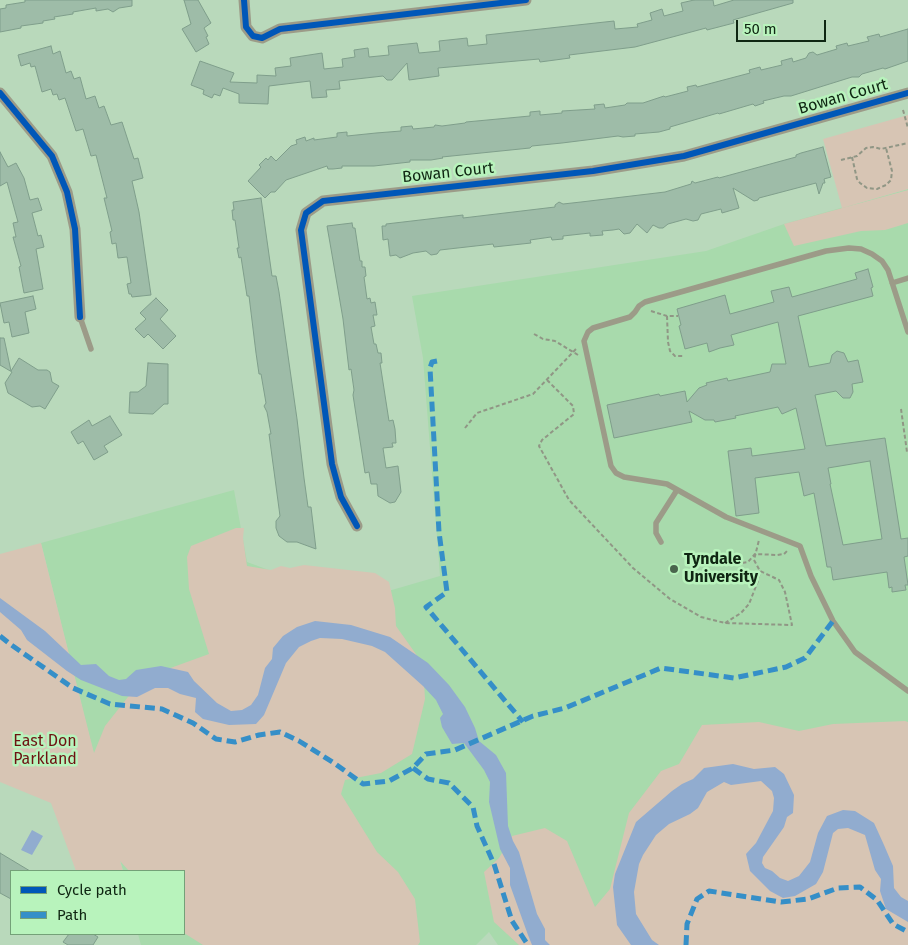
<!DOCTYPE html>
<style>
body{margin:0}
#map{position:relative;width:908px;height:945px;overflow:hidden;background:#b9d9bb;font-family:"Fira Sans",sans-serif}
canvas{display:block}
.legend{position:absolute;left:10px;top:870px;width:175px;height:65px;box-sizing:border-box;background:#b8f3bc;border:1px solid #74a178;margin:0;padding:6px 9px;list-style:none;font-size:15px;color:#0f2612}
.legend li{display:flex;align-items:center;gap:10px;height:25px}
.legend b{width:25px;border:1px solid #74a178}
.scale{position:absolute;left:736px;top:20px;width:90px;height:22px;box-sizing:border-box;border:2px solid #0f2612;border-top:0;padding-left:6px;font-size:15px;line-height:18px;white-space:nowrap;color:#0f2612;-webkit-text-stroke:4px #b8f3bc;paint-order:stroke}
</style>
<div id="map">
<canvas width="908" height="945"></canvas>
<ul class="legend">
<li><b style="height:6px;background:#0057b8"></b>Cycle path</li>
<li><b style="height:6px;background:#358fc8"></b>Path</li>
</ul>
<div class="scale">50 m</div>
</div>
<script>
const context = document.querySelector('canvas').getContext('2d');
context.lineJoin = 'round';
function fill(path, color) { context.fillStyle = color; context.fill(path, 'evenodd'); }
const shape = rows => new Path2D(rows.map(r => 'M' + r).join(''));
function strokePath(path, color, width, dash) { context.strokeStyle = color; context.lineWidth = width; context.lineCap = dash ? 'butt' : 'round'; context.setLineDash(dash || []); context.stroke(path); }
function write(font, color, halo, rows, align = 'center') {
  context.font = font + ' "Fira Sans",sans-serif'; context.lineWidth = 5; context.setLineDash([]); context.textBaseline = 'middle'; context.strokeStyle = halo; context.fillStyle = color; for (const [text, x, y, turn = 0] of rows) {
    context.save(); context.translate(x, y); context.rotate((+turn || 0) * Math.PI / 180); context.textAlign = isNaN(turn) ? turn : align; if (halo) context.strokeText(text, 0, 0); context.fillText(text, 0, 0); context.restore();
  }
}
fill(shape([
 [908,189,908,945,498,945,489,932,476,945,141,945,138,934,184,934,184,871,123,871,41,543,234,490,247,562,354,601,440,576,423,358,412,296,706,251,784,224]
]), '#a8daac');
fill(shape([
 [908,115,908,189,842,208,823,139],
 [908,190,908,223,885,230,861,231,794,246,784,224],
 [236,528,244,528,243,538,247,566,271,570,281,566,290,568,304,565,375,573,389,582,395,608,396,626,423,664,425,699,412,754,381,773,345,780,341,794,377,852,398,872,415,899,420,942,418,945,203,945,184,933,184,871,129,871,120,861,123,871,76,871,51,803,0,782,0,554,41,543,94,753,105,726,143,678,209,654,189,589,187,557,191,546],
 [905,721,908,722,908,945,519,945,494,922,484,872,499,858,512,836,545,828,567,841,595,907,610,889,629,813,661,771,679,764,702,725,759,722,799,731,833,724]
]), '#d7c5b4');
fill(shape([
 [0,598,45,631,81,665,96,664,109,676,119,680,126,679,136,670,161,666,188,672,194,681,217,703,231,711,242,710,251,705,258,695,265,668,272,659,273,648,283,636,297,627,315,621,351,625,390,637,428,663,449,685,465,707,475,728,479,741,496,755,506,773,508,826,513,841,519,852,537,914,545,929,545,940,550,945,532,945,528,935,510,885,510,868,500,849,489,802,490,782,484,770,464,743,452,744,442,727,440,718,443,714,436,700,423,686,385,652,372,646,342,639,320,638,311,641,299,647,286,663,264,715,256,724,229,725,203,719,195,712,196,698,180,694,168,688,155,688,137,697,122,696,81,680,67,671,27,640,21,630,0,612],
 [733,764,754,769,775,767,784,774,794,795,793,813,787,817,784,827,763,857,762,863,765,868,772,871,780,878,788,881,799,876,810,862,818,833,827,816,843,810,855,811,874,823,884,845,893,866,894,888,901,897,908,901,908,922,886,909,880,891,881,879,875,870,865,835,848,828,838,829,833,833,823,872,816,884,795,896,783,898,770,891,750,871,746,854,756,843,773,811,774,798,772,791,761,781,731,785,724,782,707,792,698,808,690,814,669,824,656,835,643,855,639,864,634,892,636,914,652,940,659,945,631,945,617,925,613,887,615,874,636,822,672,791,682,784,693,779,704,768],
 [32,830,43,836,32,855,21,850]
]), '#91accf');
const building = shape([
 [25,0,132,0,132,6,119,8,113,12,108,9,96,11,96,8,73,12,73,14,54,17,55,19,43,21,43,23,21,26,21,28,0,32,0,9,6,8,6,5,25,2,25,0],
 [184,0,198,0,211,23,204,28,208,36,206,37,209,44,196,52,182,29,191,24,184,0],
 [694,0,713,0,714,6,734,0,793,0,793,3,733,20,734,23,707,30,706,28,635,47,569,55,570,58,540,62,539,59,438,68,439,76,409,80,407,63,392,80,387,80,383,76,339,81,340,89,326,90,327,97,312,98,310,81,269,86,268,104,239,103,239,94,223,88,220,96,214,94,212,98,203,94,204,90,191,85,200,61,234,73,230,82,257,83,257,75,276,76,275,68,291,66,290,58,322,53,324,69,343,67,342,59,355,57,354,50,368,48,369,57,389,55,388,46,417,43,419,53,440,51,439,41,467,38,468,46,487,44,486,35,614,21,615,29,638,27,637,24,652,20,650,13,662,9,664,16,683,11,681,3,694,0],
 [908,29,908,61,885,69,883,68,862,74,859,77,852,77,791,96,784,96,763,101,764,103,755,106,753,104,719,114,718,113,670,127,670,129,659,132,635,134,635,136,623,137,618,136,562,143,532,146,530,148,442,157,443,158,431,160,410,160,410,162,374,166,342,166,342,168,333,169,328,169,327,166,286,180,275,192,271,192,265,198,248,181,261,167,259,165,266,158,268,160,271,156,276,161,291,146,297,144,296,140,305,137,306,141,314,138,314,140,337,137,337,133,347,132,347,136,376,133,401,131,401,127,412,126,413,129,434,127,435,125,442,126,465,123,466,122,530,116,530,112,540,111,540,115,562,113,562,111,595,109,594,105,604,104,605,108,625,105,627,103,643,103,664,96,665,97,688,91,687,87,696,85,697,87,750,73,749,70,760,67,761,70,782,65,781,61,792,58,793,62,806,58,809,53,813,52,817,55,837,49,836,46,847,43,848,46,869,41,867,37,879,34,880,37,908,29],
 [51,46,53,54,60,51,66,73,71,71,74,79,80,77,86,99,95,96,99,108,104,106,111,125,122,122,134,159,138,158,143,178,132,181,139,212,151,295,132,297,131,294,129,294,127,284,131,283,127,257,118,258,116,243,112,244,110,232,112,231,104,198,107,198,96,155,91,156,83,129,76,131,65,98,59,100,57,94,53,95,51,89,42,92,35,66,31,67,30,63,21,66,18,55,51,46],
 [823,147,831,177,824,179,825,183,823,183,819,194,816,183,759,198,758,200,754,201,733,188,739,208,722,213,721,209,701,214,698,220,693,221,686,219,668,224,663,228,659,228,653,225,647,233,637,224,630,233,624,234,619,229,613,230,602,231,603,235,590,236,590,233,563,236,563,239,552,240,551,237,530,240,531,243,494,247,493,244,440,250,437,254,431,255,426,251,413,253,400,258,396,255,390,256,388,239,383,240,382,226,386,226,386,224,463,215,463,218,555,207,555,205,559,202,563,204,581,202,665,192,691,184,692,181,695,183,718,177,719,178,796,157,796,155,801,153,823,147],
 [0,152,8,167,16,163,24,178,30,200,38,198,42,210,32,213,38,236,41,235,44,247,36,249,43,289,24,293,19,267,21,266,13,237,16,237,13,223,18,222,7,182,0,186,0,152],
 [261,198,272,276,276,276,279,292,297,419,304,478,308,507,311,507,316,549,297,542,287,542,279,536,276,528,276,521,280,516,269,434,271,434,267,412,264,406,266,403,261,374,259,374,256,353,249,296,247,296,241,257,239,258,237,248,239,248,235,220,233,220,232,210,234,210,233,202,261,198],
 [352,223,353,228,355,228,360,261,362,261,362,267,365,267,366,276,364,277,367,299,370,298,371,303,375,302,377,315,373,315,375,326,371,327,374,344,376,344,378,353,381,353,382,363,380,363,389,421,393,420,395,429,396,443,392,443,393,447,383,448,386,468,398,466,401,492,395,502,390,503,378,496,377,484,371,484,369,472,365,473,353,395,354,390,351,369,349,370,343,319,330,243,327,226,352,223],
 [868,269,873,287,871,288,873,296,798,316,809,367,830,363,832,355,837,351,844,353,848,362,858,360,863,382,852,384,853,392,850,398,843,398,836,391,815,395,826,446,885,438,901,539,908,538,908,556,904,557,908,585,905,585,906,590,892,592,892,587,889,588,887,572,833,580,831,567,827,567,814,493,804,496,799,472,755,478,759,513,736,516,728,451,751,448,752,456,805,449,796,408,782,414,778,407,735,416,736,418,715,422,714,420,705,420,689,411,692,422,614,438,607,405,659,394,660,396,685,391,687,402,699,388,707,385,706,383,727,378,728,381,770,372,772,364,786,364,778,322,731,335,734,345,720,348,709,352,707,343,685,349,679,326,681,325,677,309,725,295,730,314,774,302,771,291,789,287,792,297,857,279,855,273,868,269],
 [870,461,882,539,843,545,830,484,831,484,828,468,870,461],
 [33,296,36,309,25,312,29,333,12,337,9,322,4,323,0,303,33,296],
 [156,298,168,310,160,319,176,336,163,349,148,334,144,338,135,329,146,319,140,313,156,298],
 [0,338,4,338,11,371,19,358,38,370,47,370,50,372,52,382,59,386,45,409,40,406,32,407,8,393,5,383,12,372,0,365,0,338],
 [148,363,168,364,168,404,164,404,153,414,129,413,130,392,138,392,146,386,148,363],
 [110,416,122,435,104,446,108,452,94,460,83,441,78,444,71,432,89,420,92,426,110,416],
 [0,853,30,871,11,871,11,899,0,893,0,853],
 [69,934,93,934,98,937,93,945,68,945,63,942,69,934]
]);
fill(building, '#9ebca8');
strokePath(building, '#7f9e8b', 1);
strokePath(shape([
 [903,110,908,128],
 [852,157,857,179,860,183,867,188,877,189,886,185,891,180,892,171,886,148],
 [841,160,857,156,866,148,873,147,881,149,908,143],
 [651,311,667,316,678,316],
 [667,316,668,342,670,351,675,356,683,356],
 [534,334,543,339,555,341,578,355],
 [547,380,573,406,574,414,542,440,539,446,569,500,633,568,670,599,701,617,725,623,792,625,785,592,779,580,760,571,754,560,759,540],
 [901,409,907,452],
 [465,428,477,413,533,394,576,349],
 [736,564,748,562,755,554,777,555,784,554,787,551],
 [725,623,741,613,749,604,758,581,760,571]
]), '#909685', 2, [4, 2.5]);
strokePath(shape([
 [892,283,908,278],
 [80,317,91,349],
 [908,332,888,270,882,261,872,254,861,249,849,248,826,251,645,302,639,306,635,312,630,317,593,328,588,332,584,341,611,466,616,473,624,477,667,484,726,517,800,546,811,576,833,621,855,652,908,691],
 [661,542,656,533,656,523,677,490]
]), '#9c9b88', 5.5);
strokePath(shape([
 [244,0,246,27,253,36,262,38,280,29,526,0],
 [0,93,52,156,67,192,75,229,80,317],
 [357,526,341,497,332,464,301,230,306,213,323,201,593,171,684,156,908,93]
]), '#9c9b88', 11);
strokePath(shape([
 [437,361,432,362,430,368,439,532,447,592,426,607,523,722],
 [0,636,10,644,73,688,110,704,162,709,193,723,216,739,235,742,259,735,280,732,299,741,334,763,363,784,389,781,413,768,426,754,455,750,533,716,565,708,661,668,734,678,786,667,805,658,833,621],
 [413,768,428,779,449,783,473,807,477,826,494,864,512,921,528,945],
 [686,945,687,924,697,899,709,891,781,902,808,899,838,888,860,887,877,900,893,924,908,932]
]), '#358fc8', 5, [10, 5]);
strokePath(shape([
 [244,0,246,27,253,36,262,38,280,29,526,0],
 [0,93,52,156,67,192,75,229,80,317],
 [357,526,341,497,332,464,301,230,306,213,323,201,593,171,684,156,908,93]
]), '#0057b8', 6);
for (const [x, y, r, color] of [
 [674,569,5,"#4a654d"]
]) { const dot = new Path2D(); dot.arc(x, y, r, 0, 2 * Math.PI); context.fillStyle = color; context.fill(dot); strokePath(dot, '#b8f3bc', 2); }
write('16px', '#0f2612', '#b8f3bc', [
 ["Bowan Court",843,97,-16],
 ["Bowan Court",448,173,-6]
]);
write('bold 16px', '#0f2612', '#b8f3bc', [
 ["Tyndale",684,560],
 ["University",684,578]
], 'left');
write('16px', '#6d1111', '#b8f3bc', [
 ["East Don",45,742],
 ["Parkland",45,760]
]);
</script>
